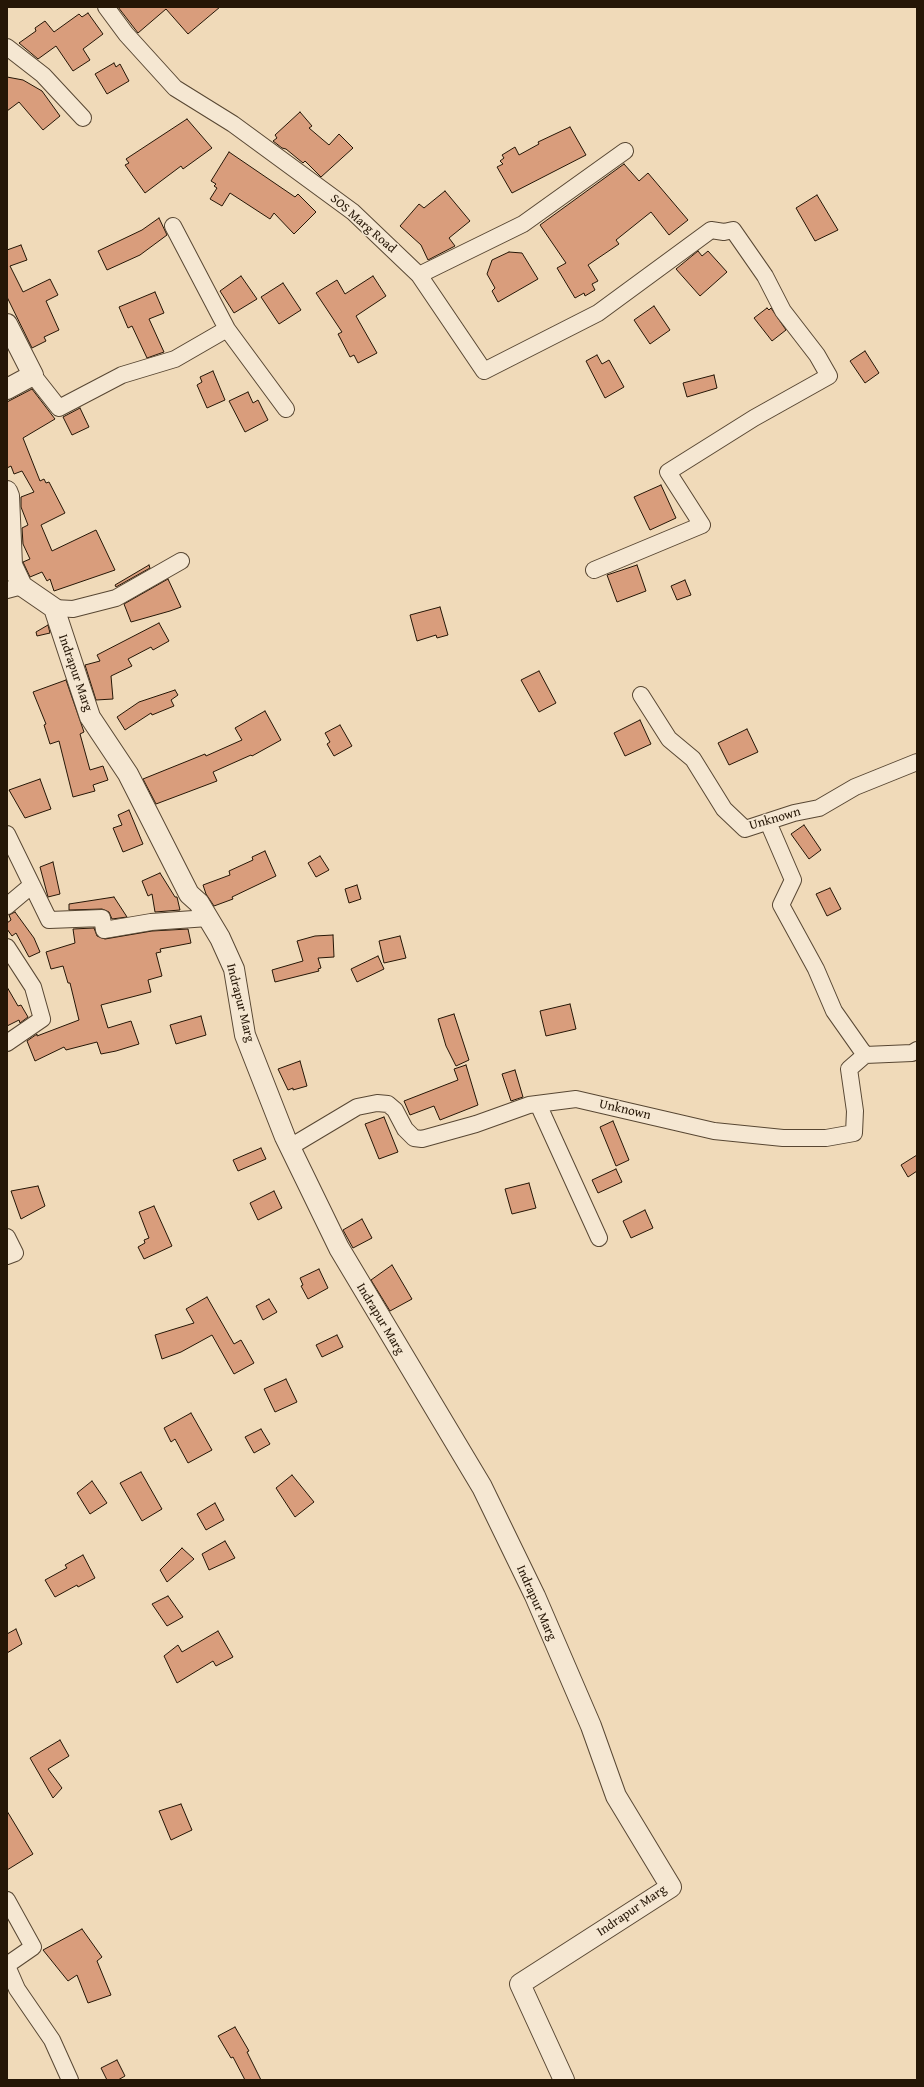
<!DOCTYPE html>
<style>
body{margin:0}
#map{position:relative;width:924px;height:2087px;overflow:hidden;background:#f0dab9;font-family:"Gentium Book Plus",serif}
canvas{display:block}
.frame{position:absolute;inset:0;border:8px solid #251606;pointer-events:none}
</style>
<div id="map">
<canvas width="924" height="2087"></canvas>
<div class="frame"></div>
</div>
<script>
const context = document.querySelector('canvas').getContext('2d');
context.lineJoin = 'round';
function fill(path, color) { context.fillStyle = color; context.fill(path, 'evenodd'); }
const shape = rows => new Path2D(rows.map(r => 'M' + r).join(''));
function strokePath(path, color, width, dash) { context.strokeStyle = color; context.lineWidth = width; context.lineCap = dash ? 'butt' : 'round'; context.setLineDash(dash || []); context.stroke(path); }
function write(font, color, halo, rows, align = 'center') {
  context.font = font + ' "Gentium Book Plus",serif'; context.lineWidth = 3; context.setLineDash([]); context.textBaseline = 'middle'; context.strokeStyle = halo; context.fillStyle = color; for (const [text, x, y, turn = 0] of rows) {
    context.save(); context.translate(x, y); context.rotate((+turn || 0) * Math.PI / 180); context.textAlign = isNaN(turn) ? turn : align; if (halo) context.strokeText(text, 0, 0); context.fillText(text, 0, 0); context.restore();
  }
}
const building = shape([
 [118,7,220,7,188,34,166,9,138,33,118,7],
 [88,13,103,34,83,49,90,60,73,71,56,46,38,59,19,43,36,31,35,28,45,21,54,32,79,14,82,17,88,13],
 [114,63,116,67,120,64,129,81,107,94,95,74,114,63],
 [7,77,23,80,42,91,60,116,43,130,19,102,7,111,7,77],
 [300,112,312,126,309,128,329,145,339,134,353,148,321,177,305,161,303,163,286,149,282,148,273,141,277,138,275,135,300,112],
 [187,119,212,148,183,169,181,166,145,193,125,165,129,163,126,159,187,119],
 [570,127,586,155,512,193,497,167,503,164,500,161,504,158,502,155,515,147,519,155,539,144,538,142,570,127],
 [229,152,295,197,298,194,316,212,294,234,274,213,270,219,230,193,222,206,210,199,217,188,214,186,216,184,211,181,229,152],
 [624,164,639,181,648,173,688,220,669,235,651,212,616,240,619,244,588,265,598,281,592,284,595,290,585,296,584,293,575,298,557,268,566,263,540,225,624,164],
 [445,191,470,221,449,238,455,246,428,260,421,245,400,226,419,204,424,208,445,191],
 [817,195,838,230,815,241,796,208,817,195],
 [159,218,167,235,140,255,107,270,98,251,142,230,159,218],
 [21,245,27,260,10,266,23,292,50,279,58,295,46,301,59,330,44,337,46,341,32,348,7,297,7,250,21,245],
 [698,251,702,256,708,251,727,272,700,296,676,269,698,251],
 [509,252,522,253,538,279,498,302,492,291,495,288,487,274,492,260,509,252],
 [241,276,257,299,234,313,220,291,241,276],
 [373,276,386,296,356,316,377,353,358,363,354,355,350,357,338,334,342,332,316,293,337,280,345,294,373,276],
 [283,283,301,310,279,324,261,297,283,283],
 [155,292,164,313,149,319,164,352,147,358,132,326,128,328,119,307,155,292],
 [654,306,670,330,650,344,634,320,654,306],
 [767,308,769,310,771,308,786,330,772,341,754,318,767,308],
 [865,351,879,373,865,383,850,361,865,351],
 [597,355,602,364,609,360,624,387,605,398,586,361,597,355],
 [213,371,225,400,207,408,197,385,202,382,200,377,213,371],
 [714,375,717,388,687,397,683,383,714,375],
 [32,389,55,419,23,438,40,481,44,479,46,483,49,482,65,513,41,525,52,551,96,530,115,570,54,591,50,579,47,581,42,572,30,577,23,562,30,559,23,544,22,528,28,525,21,507,21,497,34,492,22,471,14,474,11,466,7,468,7,402,32,389],
 [248,392,253,403,258,400,268,420,245,432,229,401,248,392],
 [80,408,89,427,72,435,63,417,80,408],
 [661,485,676,518,650,530,634,497,661,485],
 [149,565,150,568,116,587,115,585,149,565],
 [637,565,646,591,617,602,607,575,637,565],
 [168,579,181,607,170,611,131,622,124,604,168,579],
 [685,580,691,595,677,600,671,586,685,580],
 [440,607,448,635,437,638,436,635,417,641,410,615,440,607],
 [159,623,169,641,153,650,151,647,128,659,132,666,111,676,113,699,96,700,85,665,100,661,97,655,159,623],
 [48,625,50,633,37,636,36,632,48,625],
 [539,671,556,703,539,712,521,680,539,671],
 [66,680,84,732,80,734,90,770,103,766,108,780,93,785,95,791,73,797,59,741,50,744,44,725,46,724,33,692,66,680],
 [175,690,178,695,171,700,174,706,152,715,151,713,125,730,117,717,139,702,175,690],
 [265,711,281,740,252,756,251,755,213,772,217,781,156,804,143,779,205,754,206,756,242,740,235,728,265,711],
 [640,720,651,744,625,756,614,733,640,720],
 [340,725,352,746,334,756,327,744,330,742,325,733,340,725],
 [747,729,758,752,729,765,718,743,747,729],
 [40,779,51,809,25,818,9,790,40,779],
 [129,810,143,844,123,852,113,828,122,825,118,815,129,810],
 [804,825,821,850,809,859,791,834,804,825],
 [265,851,276,876,232,897,233,899,214,906,206,894,203,885,230,875,229,871,253,860,252,857,265,851],
 [320,856,329,870,316,877,308,863,320,856],
 [53,862,60,894,48,897,40,867,53,862],
 [160,873,175,897,177,897,180,910,155,912,152,894,148,896,142,881,160,873],
 [357,885,361,899,349,903,345,889,357,885],
 [830,888,841,909,827,916,816,894,830,888],
 [114,897,127,917,112,919,109,912,102,909,69,910,69,904,114,897],
 [15,912,34,938,40,952,29,957,16,933,12,936,7,929,7,923,11,920,9,915,15,912],
 [94,928,97,936,105,939,152,931,188,929,191,943,160,949,161,952,156,953,162,976,148,980,151,992,101,1005,108,1028,131,1021,139,1044,116,1051,101,1054,97,1042,66,1050,64,1047,35,1061,27,1041,37,1034,37,1036,79,1020,70,983,68,983,63,966,51,969,46,952,75,943,73,929,94,928],
 [333,935,334,957,318,958,321,968,318,969,319,971,275,982,272,970,303,961,297,941,315,936,333,935],
 [400,936,406,958,384,963,379,941,400,936],
 [378,956,384,969,357,982,351,969,378,956],
 [7,987,18,1006,21,1005,28,1017,20,1023,19,1020,7,1026,7,987],
 [570,1004,576,1029,546,1036,540,1011,570,1004],
 [454,1014,469,1060,456,1066,446,1046,438,1019,454,1014],
 [201,1016,206,1035,176,1044,170,1025,201,1016],
 [300,1061,307,1086,293,1090,293,1088,288,1090,278,1069,300,1061],
 [466,1065,478,1105,440,1120,434,1106,410,1115,404,1101,458,1080,454,1069,466,1065],
 [515,1070,523,1097,511,1101,502,1074,515,1070],
 [384,1117,398,1152,379,1159,365,1124,384,1117],
 [613,1121,629,1160,616,1166,600,1127,613,1121],
 [261,1148,266,1159,238,1171,233,1160,261,1148],
 [917,1155,917,1171,908,1177,901,1165,917,1155],
 [616,1169,622,1182,598,1193,592,1180,616,1169],
 [529,1183,536,1208,512,1214,505,1189,529,1183],
 [38,1186,45,1206,21,1219,11,1191,38,1186],
 [274,1191,282,1208,258,1220,250,1203,274,1191],
 [154,1206,172,1246,144,1259,138,1247,145,1243,144,1240,149,1238,139,1212,154,1206],
 [645,1210,653,1228,631,1238,623,1221,645,1210],
 [362,1219,372,1238,353,1248,343,1230,362,1219],
 [392,1265,412,1299,390,1311,371,1280,392,1265],
 [319,1269,328,1288,308,1299,301,1286,303,1285,300,1278,319,1269],
 [207,1297,234,1344,241,1340,254,1363,234,1374,212,1335,181,1352,162,1359,155,1335,194,1323,186,1309,207,1297],
 [269,1299,277,1312,263,1320,256,1306,269,1299],
 [337,1335,343,1347,322,1357,316,1345,337,1335],
 [286,1379,297,1402,275,1412,264,1389,286,1379],
 [191,1413,212,1450,188,1463,175,1439,171,1442,164,1428,191,1413],
 [261,1429,270,1444,254,1453,245,1437,261,1429],
 [141,1472,162,1509,142,1521,120,1483,141,1472],
 [292,1475,314,1502,295,1517,276,1488,292,1475],
 [92,1481,107,1503,90,1514,77,1493,92,1481],
 [215,1503,224,1520,206,1530,197,1514,215,1503],
 [225,1541,235,1558,209,1570,202,1554,225,1541],
 [182,1548,194,1559,167,1582,160,1570,182,1548],
 [83,1555,95,1578,78,1587,77,1585,55,1597,45,1580,67,1568,65,1565,83,1555],
 [168,1596,183,1617,167,1626,152,1604,168,1596],
 [16,1629,22,1644,7,1653,7,1634,16,1629],
 [218,1631,233,1657,216,1666,213,1661,177,1683,164,1656,178,1645,182,1652,218,1631],
 [60,1740,69,1756,48,1769,62,1788,53,1798,30,1758,60,1740],
 [181,1804,192,1830,171,1840,159,1811,181,1804],
 [7,1811,33,1854,7,1870,7,1811],
 [82,1929,102,1957,97,1961,111,1995,88,2003,77,1975,68,1981,43,1950,82,1929],
 [235,2027,249,2051,247,2052,261,2080,245,2080,233,2057,231,2058,218,2036,235,2027],
 [117,2060,125,2076,118,2080,107,2080,101,2068,117,2060]
]);
fill(building, '#d99d7c');
strokePath(building, '#251606', 1);
const minor = shape([
 [106,7,126,34,175,88,233,124,353,212,419,275,523,224,625,151],
 [7,47,43,75,83,118],
 [419,275,484,371,598,313,711,230,724,232,733,230,765,276,783,311,817,355,829,376,754,418,668,472,702,525,594,570],
 [227,329,286,409],
 [33,375,59,408,122,375,175,359,227,329,173,226],
 [7,590,22,586],
 [54,608,73,609,116,598,181,561],
 [641,695,669,739,693,759,724,809,745,829,794,813,819,808,855,787,917,762],
 [768,822,793,880,781,905,816,969,834,1011,865,1055],
 [7,834,49,920,102,918,104,930,151,922,208,918],
 [7,906,32,885],
 [7,947,33,987,42,1019,7,1043],
 [538,1104,599,1238],
 [290,1147,357,1107,377,1103,388,1104,395,1110,405,1129,414,1138,422,1139,476,1124,529,1105,576,1099,714,1131,783,1138,826,1138,854,1133,855,1111,849,1069,865,1055,912,1053,917,1050],
 [7,1237,15,1253,7,1256],
 [7,1900,33,1947,7,1965],
 [7,1966,17,1989,52,2040,70,2080]
]);
const tertiary = shape([
 [7,324,33,375,7,389],
 [7,491,9,496,12,565,22,586,54,608,90,717,128,774,189,894,199,903,220,938,234,969,245,1035,285,1137,339,1248,482,1487,535,1596,591,1726,616,1796,671,1887,520,1984,564,2080]
]);
strokePath(minor, '#584733', 18);
strokePath(tertiary, '#584733', 22);
strokePath(minor, '#f5e7d2', 16);
strokePath(tertiary, '#f5e7d2', 20);
write('13px', '#251606', '#f5e7d2', [
 ["SOS Marg Road",363,224,41],
 ["Indrapur Marg",75,673,71],
 ["Unknown",775,819,-16],
 ["Indrapur Marg",240,1003,76],
 ["Unknown",625,1110,13],
 ["Indrapur Marg",380,1319,59],
 ["Indrapur Marg",536,1603,66],
 ["Indrapur Marg",632,1911,-34]
]);
</script>
